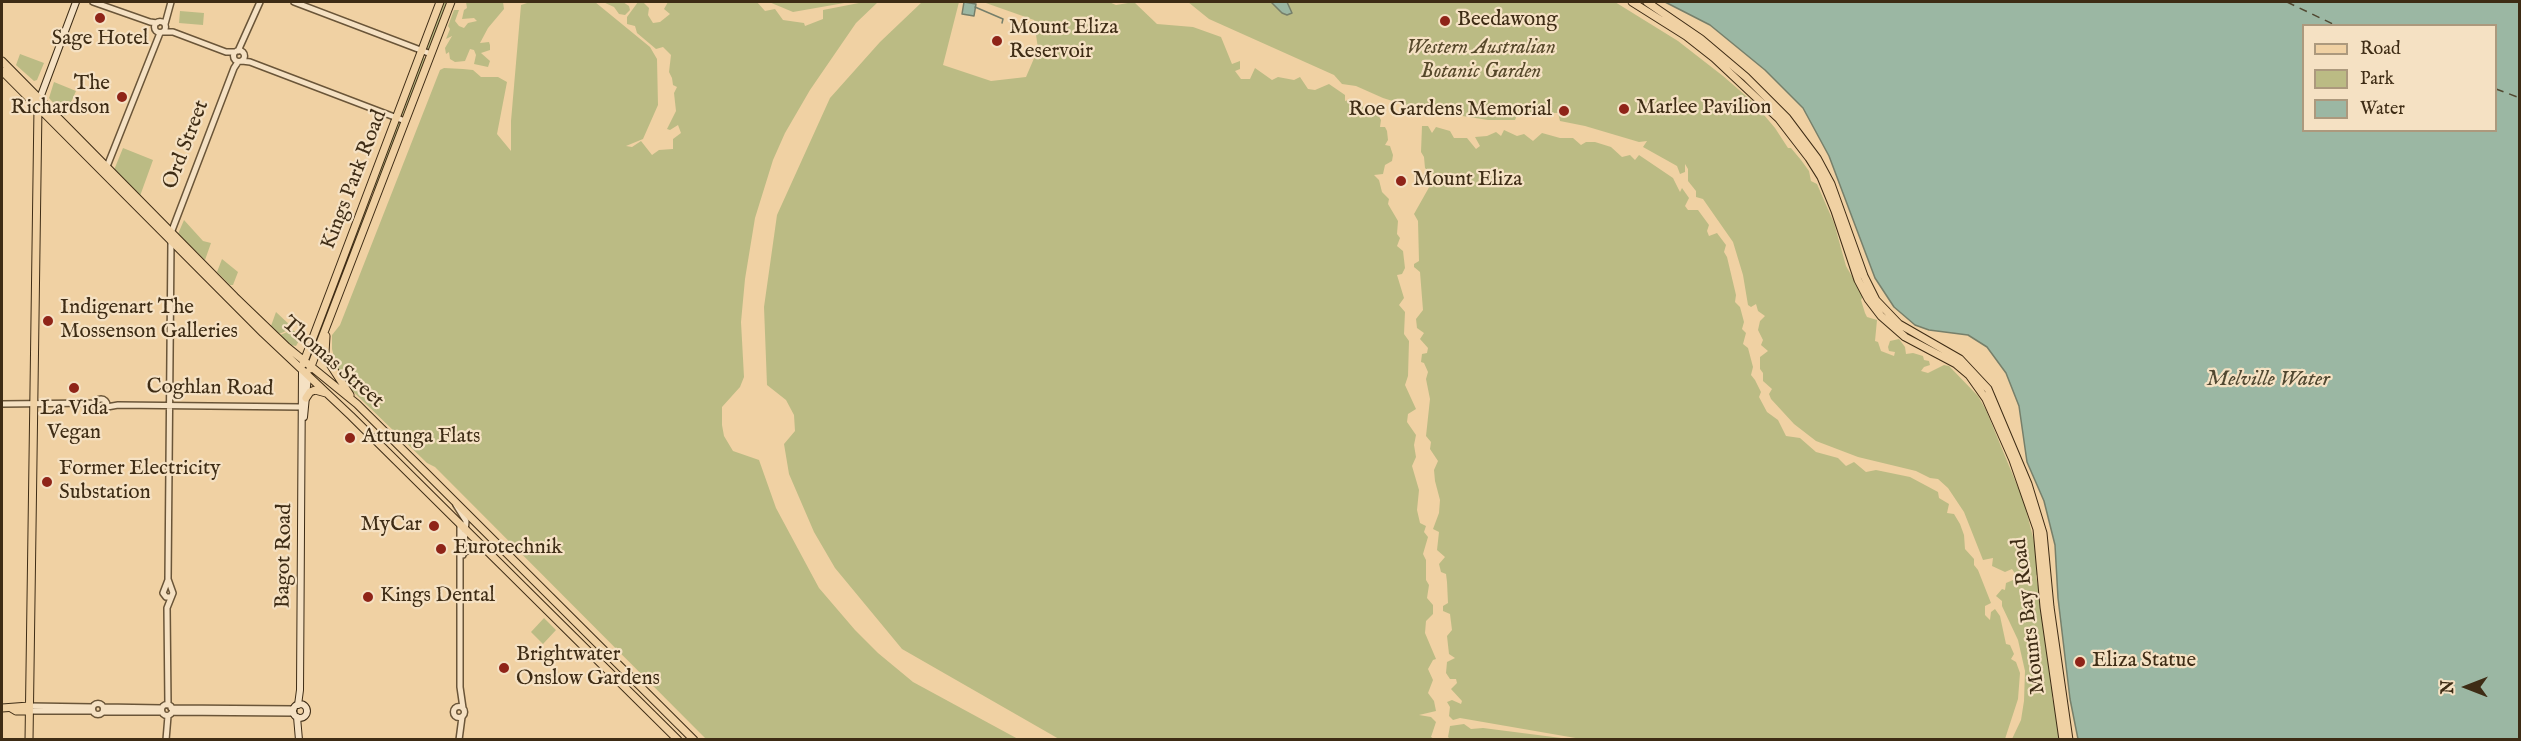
<!DOCTYPE html>
<style>
body{margin:0}
#map{position:relative;width:2521px;height:741px;overflow:hidden;background:#f0d1a3;font-family:"IM FELL English",serif}
canvas{display:block}
.frame{position:absolute;inset:0;border:3px solid #3e2c15;pointer-events:none}
.legend{position:absolute;left:2302px;top:24px;width:195px;height:108px;box-sizing:border-box;background:#f5e1c3;border:2px solid #ac997d;margin:0;padding:8px 10px;list-style:none;font-size:18px;color:#3e2c15}
.legend li{display:flex;align-items:center;gap:12px;height:30px}
.legend b{width:30px;border:2px solid #ac997d}
.north{position:absolute;left:2437px;top:657px;width:60px;height:60px;-webkit-text-stroke:4px #f5e1c3;paint-order:stroke;rotate:270deg;font-size:16px;font-weight:700;line-height:24px;text-align:center;color:#3e2c15}
.north::after{content:'';display:block;margin:auto;width:21px;height:27px;background:#3e2c15;clip-path:polygon(50% 0,100% 100%,50% 72%,0 100%)}
</style>
<div id="map">
<canvas width="2521" height="741"></canvas>
<div class="frame"></div>
<ul class="legend">
<li><b style="height:8px;background:#f0d1a3"></b>Road</li>
<li><b style="height:16px;background:#bbbb84"></b>Park</li>
<li><b style="height:16px;background:#9bb7a3"></b>Water</li>
</ul>
<div class="north">N</div>
</div>
<script>
const context = document.querySelector('canvas').getContext('2d');
context.lineJoin = 'round';
function fill(path, color) { context.fillStyle = color; context.fill(path, 'evenodd'); }
const shape = rows => new Path2D(rows.map(r => 'M' + r).join(''));
function strokePath(path, color, width, dash) { context.strokeStyle = color; context.lineWidth = width; context.lineCap = dash ? 'butt' : 'round'; context.setLineDash(dash || []); context.stroke(path); }
function write(font, color, halo, rows, align = 'center') {
  context.font = font + ' "IM FELL English",serif'; context.lineWidth = 4.5; context.setLineDash([]); context.textBaseline = 'middle'; context.strokeStyle = halo; context.fillStyle = color; for (const [text, x, y, turn = 0] of rows) {
    context.save(); context.translate(x, y); context.rotate((+turn || 0) * Math.PI / 180); context.textAlign = isNaN(turn) ? turn : align; if (halo) context.strokeText(text, 0, 0); context.fillText(text, 0, 0); context.restore();
  }
}
fill(shape([
 [443,2,448,2,428,50,426,47],
 [466,2,503,2,504,9,488,28,480,43,489,42,490,45,490,50,481,53,490,61,488,67,474,64,476,55,474,50,470,49,465,61,455,62,450,59,449,52,446,54,445,48,452,36,446,39,450,29,448,26,454,10,459,10,455,21,459,26,464,28,468,23,477,21,474,18,462,19,464,10,467,8],
 [530,2,595,2,650,47,657,59,658,105,643,139,626,146,632,147,641,141,652,155,659,150,673,149,673,139,681,133,678,125,670,130,667,129,676,111,674,93,677,87,673,85,672,78,669,72,671,55,663,47,656,49,637,33,635,26,627,24,627,17,638,2,643,2,649,8,648,15,653,23,660,22,670,14,664,9,668,2,757,2,765,11,775,9,783,20,804,23,805,26,823,19,823,10,864,2,878,2,856,23,810,90,785,133,773,160,755,218,745,279,741,322,744,377,740,387,722,407,722,425,724,436,733,451,759,460,776,508,819,588,855,630,878,653,913,682,1018,739,706,739,435,467,427,463,339,378,332,349,332,335,340,325,440,70,444,68,463,69,473,70,481,77,498,77,507,82,497,134,511,151,511,121,521,5],
 [603,2,623,2,629,6,630,10,625,15,619,14,614,7],
 [769,2,850,2,793,12],
 [922,2,959,2,943,65,991,81,1026,77,1038,49,1034,20,983,2,1109,2,1116,5,1134,2,1157,24,1193,27,1221,37,1232,64,1240,61,1240,69,1235,71,1241,79,1250,79,1255,68,1272,80,1278,77,1294,80,1300,77,1308,89,1315,90,1329,84,1345,95,1345,101,1352,99,1361,104,1365,109,1358,114,1360,118,1367,114,1377,113,1381,120,1380,127,1385,127,1387,131,1388,140,1385,145,1390,146,1393,155,1392,161,1385,165,1383,174,1374,175,1379,180,1382,192,1389,199,1388,204,1398,221,1397,234,1400,238,1397,246,1403,251,1405,268,1402,274,1397,275,1404,298,1399,305,1405,312,1404,334,1409,341,1408,376,1405,385,1416,409,1408,414,1407,422,1416,435,1414,445,1416,457,1412,466,1419,490,1417,510,1420,523,1426,526,1424,532,1428,537,1423,554,1426,560,1426,580,1429,585,1427,598,1433,605,1433,614,1426,621,1425,633,1436,659,1433,660,1428,669,1433,680,1428,693,1434,701,1436,711,1419,715,1431,717,1436,722,1431,737,1434,739,1059,739,902,649,835,568,814,532,789,474,784,444,795,431,794,415,786,400,767,385,764,307,777,215,830,98,880,42],
 [1188,2,1615,2,1678,41,1723,76,1753,102,1775,128,1788,148,1791,148,1801,160,1809,171,1811,181,1817,184,1834,223,1846,266,1863,296,1861,300,1865,313,1867,317,1877,320,1875,341,1878,342,1881,351,1894,356,1895,352,1889,351,1888,347,1890,341,1899,339,1905,347,1906,354,1913,353,1923,356,1924,360,1929,361,1930,365,1924,367,1921,371,1928,373,1944,365,1949,366,1978,396,1986,410,2024,502,2036,549,2039,571,2036,576,2043,610,2051,687,2054,690,2052,698,2057,712,2060,739,2012,739,2021,720,2024,701,2025,671,2018,640,2002,606,2002,601,1996,596,2002,589,2005,590,2006,583,2018,578,2012,569,2005,572,1992,566,1993,558,1983,560,1964,512,1948,488,1938,479,1930,478,1916,471,1858,457,1816,441,1794,424,1771,399,1769,394,1772,389,1763,381,1763,373,1760,369,1760,357,1768,351,1761,345,1763,340,1758,330,1760,321,1765,316,1758,311,1756,304,1751,307,1748,305,1743,275,1733,242,1703,199,1696,197,1696,191,1688,181,1688,169,1685,164,1685,172,1680,174,1677,166,1643,147,1647,141,1639,142,1585,126,1560,121,1558,113,1518,113,1515,120,1488,120,1418,109,1383,98,1356,86,1342,84,1334,75,1209,19],
 [180,11,204,13,203,25,179,23],
 [20,54,44,63,37,80,34,81,16,65],
 [422,56,426,59,402,117,400,116],
 [54,82,76,91,65,116,49,98],
 [398,122,401,124,376,190,372,191],
 [1422,126,1428,126,1432,133,1436,127,1450,131,1454,138,1467,138,1476,149,1480,146,1475,137,1487,136,1496,132,1501,136,1504,130,1517,136,1524,134,1533,141,1542,133,1560,138,1573,138,1581,145,1586,142,1595,142,1611,147,1622,157,1630,155,1635,160,1639,155,1673,178,1680,192,1682,188,1689,198,1685,206,1688,210,1698,210,1709,225,1707,231,1709,236,1717,233,1726,245,1724,252,1727,257,1736,295,1735,302,1740,307,1744,322,1742,329,1746,333,1743,344,1748,348,1753,367,1751,375,1755,380,1761,392,1759,397,1767,412,1778,420,1786,436,1800,438,1816,452,1838,458,1846,466,1854,462,1866,472,1876,470,1910,477,1938,492,1939,498,1949,504,1947,513,1954,514,1960,524,1964,535,1965,549,1974,559,1974,565,1978,570,1991,603,1985,606,1985,615,1990,620,1991,612,1995,609,2000,616,2006,644,2010,645,2014,654,2011,659,2016,662,2020,673,2018,699,2005,739,1587,740,1460,718,1453,720,1449,716,1450,707,1447,702,1452,700,1461,704,1462,701,1451,689,1457,683,1456,679,1450,679,1446,673,1447,662,1455,658,1449,654,1447,636,1452,630,1450,614,1443,611,1443,606,1448,603,1447,582,1446,574,1441,572,1439,564,1445,557,1437,550,1439,532,1433,529,1439,513,1440,500,1435,481,1434,470,1438,461,1430,449,1431,442,1426,436,1430,399,1426,379,1428,372,1424,363,1421,362,1422,354,1427,353,1428,348,1420,339,1424,333,1417,328,1416,319,1423,310,1420,272,1414,267,1414,264,1419,261,1418,221,1414,214,1436,175,1429,172,1425,168,1424,157,1421,152],
 [123,148,153,160,140,196,114,170],
 [369,197,372,200,329,313,309,356],
 [184,220,203,241,211,243,205,260,178,234],
 [222,259,238,272,233,285,230,285,217,272],
 [276,312,292,327,291,329,279,334,271,326],
 [292,330,299,333,304,332,296,346,291,345,280,335],
 [544,618,556,630,543,644,531,632],
 [1464,724,1471,729,1483,728,1569,739,1450,739,1448,737,1450,726]
]), '#bbbb84');
const water = shape([
 [964,2,976,4,974,16,962,14,964,2],
 [1271,2,1287,2,1292,13,1287,15,1282,13,1271,2],
 [1665,2,2519,2,2519,739,2078,739,2070,699,2058,598,2055,545,2044,501,2027,462,2019,406,2006,373,1987,347,1968,335,1929,330,1915,325,1894,307,1875,278,1829,156,1803,108,1765,70,1710,25,1665,2],
 [2304,26,2496,26,2496,130,2304,130,2304,26]
]);
fill(water, '#9bb7a3');
strokePath(water, '#767f6a', 1.5);
strokePath(shape([
 [975,7,1003,19,1002,23]
]), '#767f6a', 1.5);
strokePath(shape([
 [2287,2,2337,26],
 [2496,89,2520,98]
]), '#514831', 1.5, [8, 6]);
const tertiary = shape([
 [93,2,150,22,157,23],
 [294,2,431,54],
 '154.5 27a5.5 5.5 0 1 1 11 0a5.5 5.5 0 1 1-11 0Z',
 [165,24,171,2],
 [164,32,173,32,226,52,235,52],
 '233.5 56a5.5 5.5 0 1 1 11 0a5.5 5.5 0 1 1-11 0Z',
 [238,51,260,2],
 [242,61,250,62,405,121],
 [106,169,160,33],
 [171,233,234,68,238,62],
 '95 405a6 6 0 1 1 12 0a6 6 0 1 1-12 0Z',
 [2,404,95,403],
 [107,407,118,405,301,407],
 [456,505,466,521,463,555],
 [460,523,460,687,463,708],
 [168,580,163,593,166,597,170,597],
 '92.5 709a5.5 5.5 0 1 1 11 0a5.5 5.5 0 1 1-11 0Z',
 '161.5 710a5.5 5.5 0 1 1 11 0a5.5 5.5 0 1 1-11 0Z',
 [168,705,167,608,173,593,168,579,171,242],
 [29,706,93,707],
 '453.5 712a5.5 5.5 0 1 1 11 0a5.5 5.5 0 1 1-11 0Z',
 [103,707,162,708],
 [171,708,294,709],
 [29,711,93,711],
 [103,712,162,712],
 [172,712,294,713],
 [166,740,168,716],
 [459,740,462,717]
]);
const secondary = shape([
 [40,98,76,2],
 [304,417,308,376],
 '293 711a7 7 0 1 1 14 0a7 7 0 1 1-14 0Z',
 [298,705,300,690,302,370],
 [297,717,299,740]
]);
const primary = shape([
 [2,61,235,297,287,347,357,404,694,740],
 [2,71,263,333,351,416,678,740],
 [326,336,325,353,330,364,350,395],
 [303,364,440,2],
 [310,369,451,2],
 [306,398,310,392,315,390,326,393],
 [464,552,475,546,484,547],
 [2,708,29,706],
 [11,708,16,711,29,711],
 [29,740,38,107]
]);
const trunk = shape([
 [1632,2,1686,36,1714,58,1779,119,1809,158,1821,177,1835,211,1858,280,1868,299,1881,316,1905,337,1956,364,1969,375,1986,399,2013,460,2037,529,2044,607,2063,740],
 [1647,2,1701,39,1746,77,1787,118,1817,158,1831,184,1864,276,1876,300,1899,324,1960,359,1988,389,2028,484,2043,533,2050,607,2069,740]
]);
strokePath(tertiary, '#6a5538', 8);
strokePath(secondary, '#3e2c15', 8);
strokePath(primary, '#3e2c15', 9);
strokePath(trunk, '#3e2c15', 9);
strokePath(tertiary, '#f5e1c3', 5);
strokePath(secondary, '#f5e1c3', 6);
strokePath(primary, '#f0d1a3', 7);
strokePath(trunk, '#f0d1a3', 7);
for (const [x, y, r, color] of [
 [100,18,6,"#8f2418"],
 [1445,21,6,"#8f2418"],
 [997,41,6,"#8f2418"],
 [122,97,6,"#8f2418"],
 [1624,109,6,"#8f2418"],
 [1564,111,6,"#8f2418"],
 [1401,181,6,"#8f2418"],
 [48,321,6,"#8f2418"],
 [74,388,6,"#8f2418"],
 [350,438,6,"#8f2418"],
 [47,482,6,"#8f2418"],
 [434,526,6,"#8f2418"],
 [441,549,6,"#8f2418"],
 [368,597,6,"#8f2418"],
 [2080,662,6,"#8f2418"],
 [504,668,6,"#8f2418"]
]) { const dot = new Path2D(); dot.arc(x, y, r, 0, 2 * Math.PI); context.fillStyle = color; context.fill(dot); strokePath(dot, '#f5e1c3', 2); }
write('21px', '#3e2c15', '#f5e1c3', [
 ["Beedawong",1457,21],
 ["Mount Eliza",1009,29],
 ["Reservoir",1009,53],
 ["Sage Hotel",100,40,"center"],
 ["The",110,85,"right"],
 ["Richardson",110,109,"right"],
 ["Marlee Pavilion",1636,109],
 ["Roe Gardens Memorial",1552,111,"right"],
 ["Mount Eliza",1413,181],
 ["Indigenart The",60,309],
 ["Mossenson Galleries",60,333],
 ["La Vida",74,410,"center"],
 ["Vegan",74,434,"center"],
 ["Attunga Flats",362,438],
 ["Former Electricity",59,470],
 ["Substation",59,494],
 ["MyCar",422,526,"right"],
 ["Eurotechnik",453,549],
 ["Kings Dental",380,597],
 ["Brightwater",516,656],
 ["Onslow Gardens",516,680],
 ["Eliza Statue",2092,662]
], 'left');
write('italic 21px', '#57492b', '#f5e1c3', [
 ["Western Australian",1481,49],
 ["Botanic Garden",1481,73]
]);
write('21px', '#3e2c15', '#f5e1c3', [
 ["Ord Street",187,145,-69],
 ["Kings Park Road",355,180,-69],
 ["Thomas Street",332,363,41],
 ["Coghlan Road",210,389,1],
 ["Bagot Road",285,556,-89],
 ["Mounts Bay Road",2030,616,-97]
]);
write('italic 22px', '#514831', '#f5e1c3', [
 ["Melville Water",2268,380]
]);
</script>
